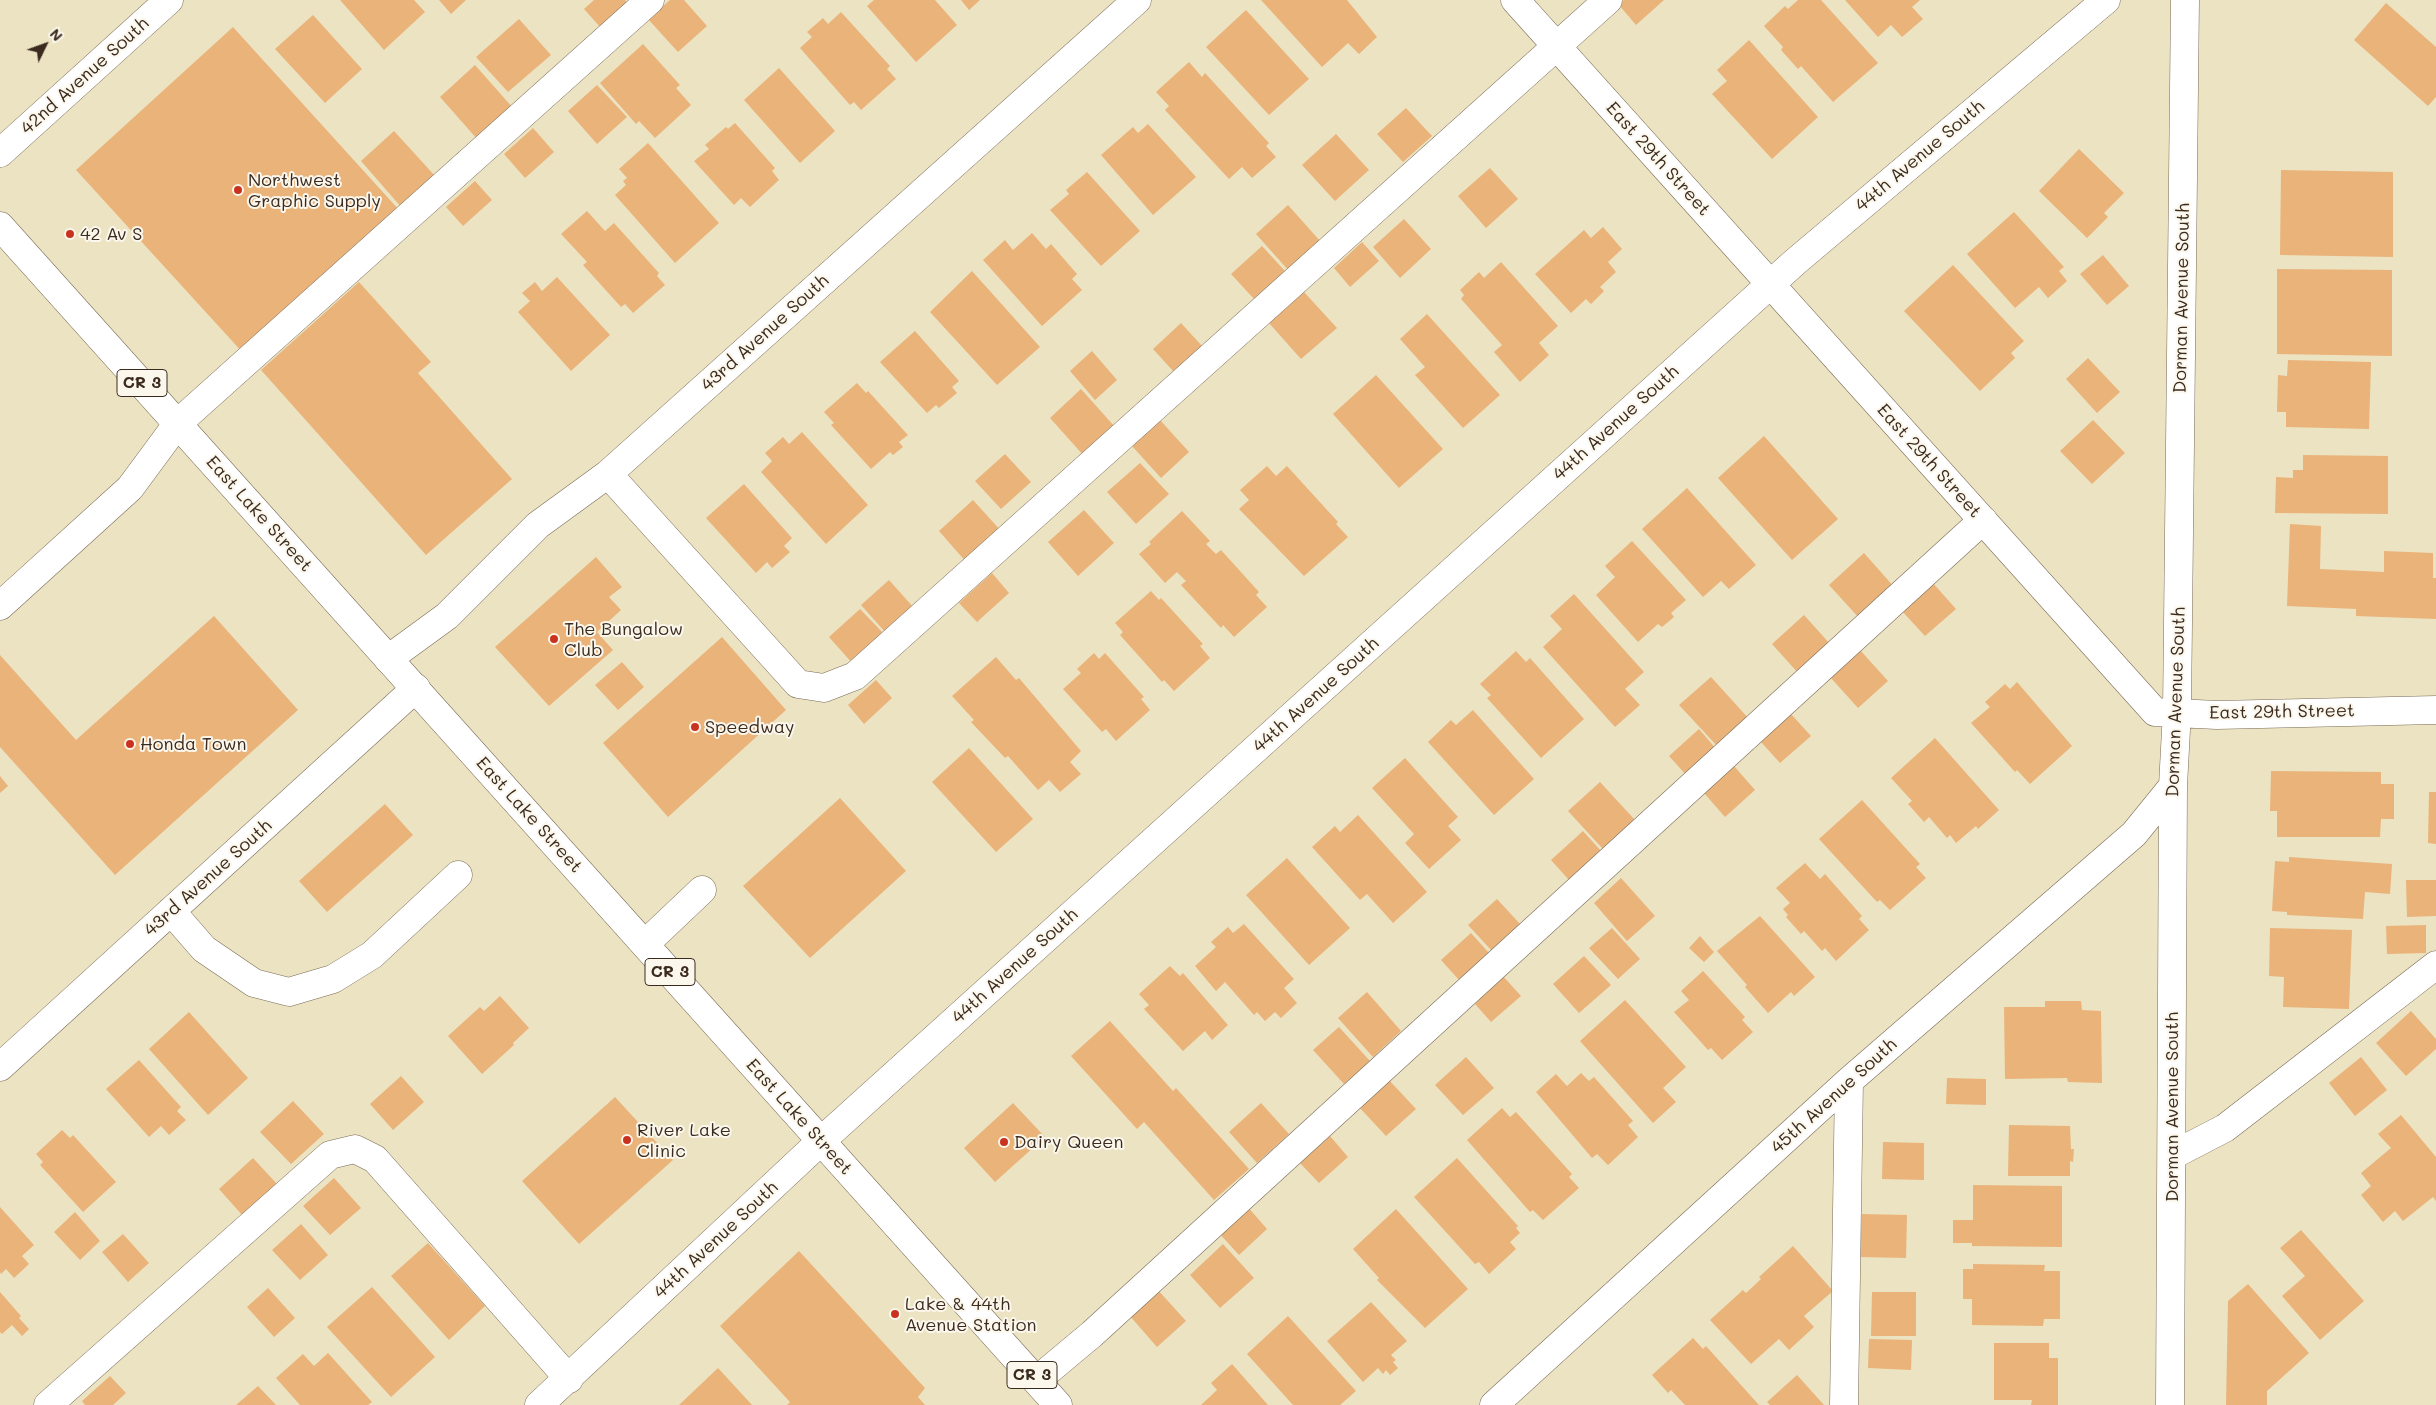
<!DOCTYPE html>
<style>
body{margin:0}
#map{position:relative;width:2436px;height:1405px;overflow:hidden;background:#ece3c2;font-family:Mali,sans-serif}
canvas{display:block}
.north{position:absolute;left:20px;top:20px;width:50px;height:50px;-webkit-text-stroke:4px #fbf7ec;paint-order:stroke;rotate:48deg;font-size:14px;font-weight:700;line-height:20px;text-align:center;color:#3b2a1e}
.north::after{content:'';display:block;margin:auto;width:18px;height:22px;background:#3b2a1e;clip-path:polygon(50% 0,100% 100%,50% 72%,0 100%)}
</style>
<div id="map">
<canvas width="2436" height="1405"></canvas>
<div class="north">N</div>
</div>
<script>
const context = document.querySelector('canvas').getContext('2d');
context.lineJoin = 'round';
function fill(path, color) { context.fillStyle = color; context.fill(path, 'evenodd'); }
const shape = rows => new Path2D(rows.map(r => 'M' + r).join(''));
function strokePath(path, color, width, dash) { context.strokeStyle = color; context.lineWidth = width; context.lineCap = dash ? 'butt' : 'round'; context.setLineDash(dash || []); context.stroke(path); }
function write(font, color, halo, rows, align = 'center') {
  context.font = font + ' Mali,sans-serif'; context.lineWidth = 4; context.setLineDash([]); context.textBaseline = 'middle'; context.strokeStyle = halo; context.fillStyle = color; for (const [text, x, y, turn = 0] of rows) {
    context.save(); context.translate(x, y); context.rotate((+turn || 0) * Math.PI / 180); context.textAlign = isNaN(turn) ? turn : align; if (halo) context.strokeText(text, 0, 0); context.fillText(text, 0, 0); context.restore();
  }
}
fill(shape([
 [340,0,414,0,425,12,384,50],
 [439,0,466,0,451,14],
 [594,0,625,0,628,4,601,28,584,9],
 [670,0,684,0,707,26,678,52,648,19],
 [874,0,935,0,957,25,916,62,867,6],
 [961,0,980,0,969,10],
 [1261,0,1347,0,1377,37,1359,54,1348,43,1322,67],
 [1624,0,1664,0,1636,25,1619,5],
 [1798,0,1821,0,1878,63,1833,102,1801,66,1798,69,1781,50,1783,47,1764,26,1785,6,1788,9],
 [1845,0,1920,0,1912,7,1923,19,1902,37,1891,25,1878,37],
 [2386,3,2436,47,2436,97,2428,106,2354,40],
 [1246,10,1309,79,1269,115,1206,47],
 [841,12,890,66,887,69,896,79,861,110,854,102,850,105,800,48,812,37,807,32,823,18,828,24],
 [313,15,362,69,325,103,275,49],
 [519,19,551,55,508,92,476,57],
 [233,27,400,211,244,354,76,170],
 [1749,40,1818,117,1772,159,1712,94,1727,81,1717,70],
 [643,44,680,85,676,88,691,105,655,138,639,121,636,124,600,83],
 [1189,62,1202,77,1205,73,1269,143,1266,146,1276,157,1252,178,1242,167,1229,179,1165,110,1169,106,1156,92],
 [475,65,513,108,478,140,440,97],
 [779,68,835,131,800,163,744,100],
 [597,85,627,117,597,144,568,111],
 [1406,108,1432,136,1403,162,1377,134],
 [735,123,775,168,772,171,779,180,750,207,741,198,734,205,694,161,709,149,705,145,726,127,728,129],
 [1148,124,1196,177,1153,215,1101,155,1133,127,1138,133],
 [533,128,554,152,525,178,504,154],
 [394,131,436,177,402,208,361,161],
 [1336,134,1369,170,1335,201,1302,165],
 [648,143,719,223,675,263,615,195,626,185,623,181,627,178,619,169],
 [2079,149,2124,193,2104,213,2108,217,2087,238,2039,191],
 [1490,168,1518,199,1486,228,1458,196],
 [2281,170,2393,172,2393,257,2280,255],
 [1087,172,1140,231,1101,266,1050,210,1069,194,1066,190],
 [475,181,492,200,463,226,446,207],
 [1288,205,1321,242,1289,271,1256,234],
 [587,211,605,231,614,223,659,273,657,276,665,285,633,313,625,304,621,307,583,265,587,262,561,234],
 [2014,212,2064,267,2059,271,2067,281,2048,298,2039,287,2015,308,1967,254],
 [1404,219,1431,249,1400,278,1373,247],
 [1603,227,1622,249,1608,262,1616,272,1600,287,1604,291,1591,304,1586,299,1571,313,1535,274,1584,230,1591,238],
 [1032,233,1046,249,1051,244,1077,274,1072,279,1082,290,1042,326,983,260,1005,240,1013,250],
 [1362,242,1379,261,1350,287,1334,268],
 [1262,246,1285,271,1254,299,1231,274],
 [2103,255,2129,286,2107,305,2080,274],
 [1501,262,1558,326,1539,343,1549,355,1520,382,1494,352,1502,345,1461,299,1464,295,1460,290,1479,272,1484,278],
 [1953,265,2024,341,2011,353,2015,358,1980,391,1904,311],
 [2277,269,2392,270,2392,356,2277,354],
 [972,271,1040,347,997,385,930,312],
 [557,277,610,335,571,371,518,312,530,301,522,293,535,282,542,291],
 [359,282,431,362,418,373,512,479,426,555,261,370],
 [1304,292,1337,328,1301,359,1269,323],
 [1427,314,1500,395,1463,428,1415,375,1425,367,1400,339],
 [1181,323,1202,346,1174,372,1153,349],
 [915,331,959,381,952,387,957,393,939,408,936,405,927,413,880,362],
 [1092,351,1117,380,1095,400,1070,371],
 [2088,358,2120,392,2097,413,2066,379],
 [2288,360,2371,362,2369,429,2286,427,2286,412,2277,412,2278,375,2287,376],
 [1376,375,1443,449,1399,488,1333,414],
 [857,383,866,393,868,391,908,435,899,442,903,447,893,455,890,452,871,469,831,425,834,423,824,412],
 [1081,389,1115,427,1084,456,1050,418],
 [1160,420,1189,452,1161,478,1132,446],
 [2093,420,2125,453,2092,484,2060,451],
 [802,432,868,505,826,544,761,472,772,461,765,453,783,437,789,444],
 [1764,436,1838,519,1792,560,1718,478],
 [1005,454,1031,482,1001,509,975,481],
 [2303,455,2388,456,2388,514,2275,513,2276,477,2293,478,2293,470,2303,470],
 [1140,463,1169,494,1136,524,1107,492],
 [1267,466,1276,476,1287,466,1338,522,1336,524,1348,537,1304,576,1239,509,1249,500,1240,490],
 [744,484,792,538,784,546,790,552,772,568,767,562,756,573,706,518],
 [1687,488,1756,565,1729,589,1721,581,1703,597,1642,529],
 [973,500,1002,532,967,563,939,531],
 [1084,510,1114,543,1078,576,1048,542],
 [1182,511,1210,541,1206,544,1216,554,1221,550,1259,592,1256,595,1267,607,1234,637,1223,625,1221,628,1181,585,1186,581,1177,572,1165,583,1139,554,1151,544,1149,542],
 [2290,524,2321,526,2320,569,2384,572,2384,551,2433,553,2433,578,2436,578,2436,619,2356,616,2356,609,2287,606],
 [1632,541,1686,600,1671,613,1674,617,1662,627,1658,624,1638,642,1596,595,1615,577,1605,566],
 [1864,553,1895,588,1860,619,1829,585],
 [596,557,622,587,609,597,621,610,597,632,613,650,549,706,495,647],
 [992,573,1009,593,977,622,959,603],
 [889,580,914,608,886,633,861,605],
 [1932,582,1956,609,1925,636,1901,610],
 [1151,591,1159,600,1161,598,1203,644,1200,646,1210,658,1174,691,1164,680,1162,682,1120,635,1123,632,1115,623],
 [1574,594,1644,672,1625,689,1640,705,1615,727,1543,647,1562,629,1550,616],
 [860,609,885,635,853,664,829,637],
 [1804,615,1831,645,1799,674,1772,644],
 [214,616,298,710,115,875,0,747,0,655,76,740],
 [722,637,786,710,668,817,603,743],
 [1860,650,1888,681,1858,708,1830,677],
 [1516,651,1526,662,1530,658,1584,719,1541,758,1487,698,1491,695,1480,684],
 [1094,653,1099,659,1105,653,1144,697,1141,699,1150,710,1116,741,1106,729,1102,732,1063,689,1081,673,1077,669],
 [996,657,1016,680,1019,678,1081,751,1070,762,1081,774,1060,792,1049,780,1038,790,1008,756,1005,758,971,722,974,720,952,696],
 [622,662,644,687,618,710,595,685],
 [1711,677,1750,720,1719,748,1679,705],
 [876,680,892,698,864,724,848,705],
 [2017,682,2072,746,2030,784,2017,770,2015,772,1971,723,1990,707,1985,702,2005,684,2010,689],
 [1473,710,1534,779,1494,815,1428,742,1451,720,1456,725],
 [1791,714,1811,736,1780,763,1761,742],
 [1699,729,1717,750,1687,776,1669,756],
 [1935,738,1999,810,1978,829,1976,826,1956,843,1950,835,1947,838,1929,817,1924,822,1908,804,1912,801,1891,778],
 [969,748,1033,819,996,852,932,782],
 [1405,758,1458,817,1448,826,1461,840,1429,869,1405,843,1414,834,1372,788],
 [1734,766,1755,790,1725,817,1704,793],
 [2271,771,2381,772,2381,784,2394,784,2394,819,2381,819,2380,837,2277,837,2277,811,2270,811],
 [0,776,8,786,0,793],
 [1600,782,1635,820,1603,849,1568,811],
 [2429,792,2436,792,2436,844,2428,843],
 [840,798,906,871,810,958,743,886],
 [1862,800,1920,864,1916,867,1926,878,1890,910,1880,900,1877,902,1819,839],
 [385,804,413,835,327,912,299,881],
 [1358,815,1427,892,1393,923,1367,894,1360,900,1312,847,1335,826,1340,832],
 [1583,831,1601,851,1569,880,1551,860],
 [2289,857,2392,864,2390,894,2365,892,2363,919,2287,915,2287,912,2272,911,2275,861,2289,862],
 [1287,858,1350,928,1309,965,1246,895],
 [1805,863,1820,879,1825,874,1862,916,1859,919,1869,930,1836,961,1825,948,1822,951,1804,931,1801,934,1786,917,1788,915,1783,909,1790,903,1776,888],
 [1621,878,1655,916,1627,941,1594,903],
 [2406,880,2436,880,2436,916,2407,917],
 [1497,899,1521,925,1492,951,1468,925],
 [1760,916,1815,977,1794,996,1791,992,1768,1013,1745,987,1747,985,1717,951],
 [1244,924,1294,979,1284,988,1297,1003,1281,1018,1275,1012,1265,1021,1257,1012,1254,1015,1225,982,1216,991,1195,966,1216,947,1211,942,1228,927,1233,933],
 [2426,925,2426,953,2387,954,2386,926],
 [1612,928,1640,959,1618,979,1589,948],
 [2270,928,2352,930,2349,1009,2283,1007,2284,977,2269,976],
 [1471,933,1489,953,1459,980,1441,960],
 [1700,936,1714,952,1704,962,1689,948],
 [1584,956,1611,985,1579,1013,1553,984],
 [1170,966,1180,976,1183,973,1228,1025,1212,1040,1205,1031,1183,1051,1144,1009,1149,1005,1139,994],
 [1703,971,1745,1017,1742,1020,1753,1032,1722,1060,1711,1048,1708,1050,1674,1012,1689,1000,1681,991],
 [1502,975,1521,996,1491,1022,1475,1004,1479,1000,1478,998],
 [1367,992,1401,1031,1373,1057,1338,1018],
 [500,996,529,1028,513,1043,514,1045,482,1074,448,1036,480,1007,484,1011],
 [1625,1000,1686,1067,1663,1088,1676,1102,1653,1123,1580,1041],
 [2045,1001,2081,1001,2082,1010,2101,1011,2102,1083,2068,1082,2067,1078,2005,1079,2004,1007,2045,1007],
 [2411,1011,2436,1039,2436,1049,2406,1076,2376,1043],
 [189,1012,248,1078,208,1115,149,1049],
 [1110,1021,1173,1091,1176,1088,1249,1169,1214,1200,1144,1122,1137,1129,1071,1056],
 [1339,1027,1370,1061,1344,1084,1313,1050],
 [1466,1057,1494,1088,1463,1115,1435,1085],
 [2361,1057,2387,1090,2355,1116,2329,1083],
 [139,1060,181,1107,177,1111,186,1120,169,1135,161,1126,149,1137,106,1089],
 [1581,1073,1589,1081,1594,1077,1633,1121,1628,1125,1638,1137,1608,1165,1597,1154,1592,1158,1536,1092,1556,1074,1567,1086],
 [401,1076,424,1102,393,1130,370,1104],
 [1947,1078,1986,1079,1986,1105,1946,1104],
 [1389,1080,1416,1109,1386,1136,1359,1107],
 [615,1097,673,1160,579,1244,522,1181],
 [293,1101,324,1134,291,1164,260,1132],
 [1013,1103,1045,1137,995,1182,964,1148],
 [1261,1103,1289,1134,1257,1163,1229,1132],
 [1502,1108,1510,1117,1516,1112,1572,1174,1569,1177,1579,1188,1543,1220,1533,1210,1530,1212,1467,1140],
 [2401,1115,2436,1157,2436,1201,2433,1197,2403,1221,2395,1211,2383,1222,2361,1195,2371,1186,2361,1173,2391,1148,2378,1134],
 [2009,1125,2070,1126,2071,1149,2074,1149,2073,1162,2070,1161,2070,1176,2008,1176],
 [62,1130,70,1138,73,1135,116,1182,83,1212,40,1165,43,1162,36,1154],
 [1330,1136,1348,1157,1319,1183,1300,1163],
 [1883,1142,1924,1143,1924,1180,1882,1179],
 [253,1158,277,1184,243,1216,219,1189],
 [1457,1158,1518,1226,1516,1228,1520,1233,1510,1242,1516,1249,1489,1274,1479,1262,1475,1264,1414,1197],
 [334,1178,361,1208,330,1235,303,1206],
 [1973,1185,2062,1186,2062,1247,1972,1246,1972,1243,1953,1243,1953,1220,1973,1220],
 [1247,1206,1267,1229,1239,1255,1218,1232],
 [0,1207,34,1245,22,1256,29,1264,14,1278,6,1269,1,1274,0,1272],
 [1396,1209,1468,1289,1425,1328,1377,1280,1379,1278,1353,1249],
 [75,1212,100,1241,80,1260,54,1232],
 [1862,1214,1907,1215,1906,1258,1860,1257],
 [301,1224,328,1255,300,1280,272,1250],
 [2301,1230,2364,1301,2320,1340,2282,1296,2305,1276,2280,1248],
 [123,1234,149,1263,128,1282,102,1252],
 [428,1243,485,1306,449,1340,391,1276],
 [1223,1244,1254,1278,1220,1308,1190,1275],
 [1793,1246,1833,1291,1804,1316,1814,1327,1789,1350,1779,1339,1751,1364,1710,1320,1743,1290,1746,1293,1761,1279,1759,1277],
 [799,1251,925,1388,918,1397,925,1405,787,1405,790,1402,720,1326],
 [1973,1264,2045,1265,2044,1271,2060,1271,2060,1319,2044,1319,2043,1326,1972,1325,1972,1299,1963,1299,1963,1269,1973,1269],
 [2248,1284,2309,1353,2267,1391,2267,1405,2226,1405,2228,1301],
 [372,1287,435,1357,391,1397,327,1327],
 [268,1288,295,1318,274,1337,247,1307],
 [1157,1289,1186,1321,1157,1347,1129,1315],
 [0,1292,21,1316,19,1318,29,1329,22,1336,12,1325,2,1334,0,1332],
 [1872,1292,1916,1292,1916,1336,1871,1336],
 [1371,1302,1407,1341,1391,1355,1396,1360,1393,1362,1398,1368,1390,1375,1386,1370,1383,1374,1378,1368,1363,1382,1327,1341],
 [1288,1316,1356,1391,1340,1405,1293,1405,1247,1354],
 [1693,1338,1703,1349,1706,1346,1759,1405,1685,1405,1671,1390,1668,1393,1652,1375],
 [1869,1339,1912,1340,1911,1370,1868,1368],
 [1994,1343,2049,1343,2049,1358,2058,1358,2058,1405,2031,1405,2032,1400,1994,1400],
 [328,1353,372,1402,368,1405,300,1405,276,1378,303,1354,314,1366],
 [1232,1364,1268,1405,1201,1405,1217,1390,1211,1383],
 [718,1368,752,1405,679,1405],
 [1797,1375,1824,1405,1770,1405,1767,1402],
 [110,1376,126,1393,113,1405,85,1405,82,1401],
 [258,1386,276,1405,236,1405]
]), '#eab37a');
const minor = shape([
 [1515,0,2155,712,2217,715,2436,710],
 [0,153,169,0],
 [608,474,798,684,824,688,855,676,1608,0],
 [0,606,130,488,178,423,650,0],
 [388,659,447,616,538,525,608,474,1137,0],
 [171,911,204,949,254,983,289,992,333,979,372,955,458,875],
 [645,944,702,890],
 [0,1067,416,688],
 [2173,1155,2225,1128,2436,965],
 [1037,1380,1092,1334,1983,520],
 [48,1405,330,1155,355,1149,375,1159,569,1379],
 [539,1405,821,1141,1795,262,2106,0],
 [1494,1405,1849,1081,2134,834,2173,786],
 [1844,1405,1849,1081],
 [2170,1405,2173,786,2177,711,2185,0]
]);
const major = shape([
 [0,226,1058,1405]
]);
strokePath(minor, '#796b57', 29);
strokePath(major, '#796b57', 29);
strokePath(minor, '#fff', 28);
strokePath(major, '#fff', 28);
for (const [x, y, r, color] of [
 [238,190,5,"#c8321e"],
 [70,234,5,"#c8321e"],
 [554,639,5,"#c8321e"],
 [695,727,5,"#c8321e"],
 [130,744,5,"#c8321e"],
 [627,1140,5,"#c8321e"],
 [1004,1142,5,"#c8321e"],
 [895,1314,5,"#c8321e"]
]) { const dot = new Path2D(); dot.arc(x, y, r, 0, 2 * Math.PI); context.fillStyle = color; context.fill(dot); strokePath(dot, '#fbf7ec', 2); }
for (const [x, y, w] of [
 [142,383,50],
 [670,972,50],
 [1032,1375,50]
]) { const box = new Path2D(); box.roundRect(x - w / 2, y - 13.5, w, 27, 4); context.fillStyle = '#fbf7ec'; context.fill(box); strokePath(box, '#3b2a1e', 1); }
write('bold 16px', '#3b2a1e', null, [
 ["CR 3",142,383],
 ["CR 3",670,972],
 ["CR 3",1032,1375]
]);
write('18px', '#3b2a1e', '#fbf7ec', [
 ["42nd Avenue South",85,76,-42],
 ["44th Avenue South",1920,156,-40],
 ["East 29th Street",1658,159,48],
 ["Dorman Avenue South",2182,298,-89],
 ["43rd Avenue South",765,333,-42],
 ["44th Avenue South",1616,423,-42],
 ["East 29th Street",1929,461,48],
 ["East Lake Street",259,514,48],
 ["44th Avenue South",1316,695,-42],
 ["Dorman Avenue South",2176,702,-88],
 ["East 29th Street",2282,712,-1],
 ["East Lake Street",529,815,48],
 ["43rd Avenue South",208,878,-42],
 ["44th Avenue South",1015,966,-42],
 ["45th Avenue South",1834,1096,-42],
 ["Dorman Avenue South",2172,1107,-90],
 ["East Lake Street",799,1117,48],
 ["44th Avenue South",716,1240,-43]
]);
write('18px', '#3b2a1e', '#fbf7ec', [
 ["Northwest",248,180],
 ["Graphic Supply",248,201],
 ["42 Av S",80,234],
 ["The Bungalow",564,629],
 ["Club",564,650],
 ["Speedway",705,727],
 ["Honda Town",140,744],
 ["River Lake",637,1130],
 ["Clinic",637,1151],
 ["Dairy Queen",1014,1142],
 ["Lake & 44th",905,1304],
 ["Avenue Station",905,1325]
], 'left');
</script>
